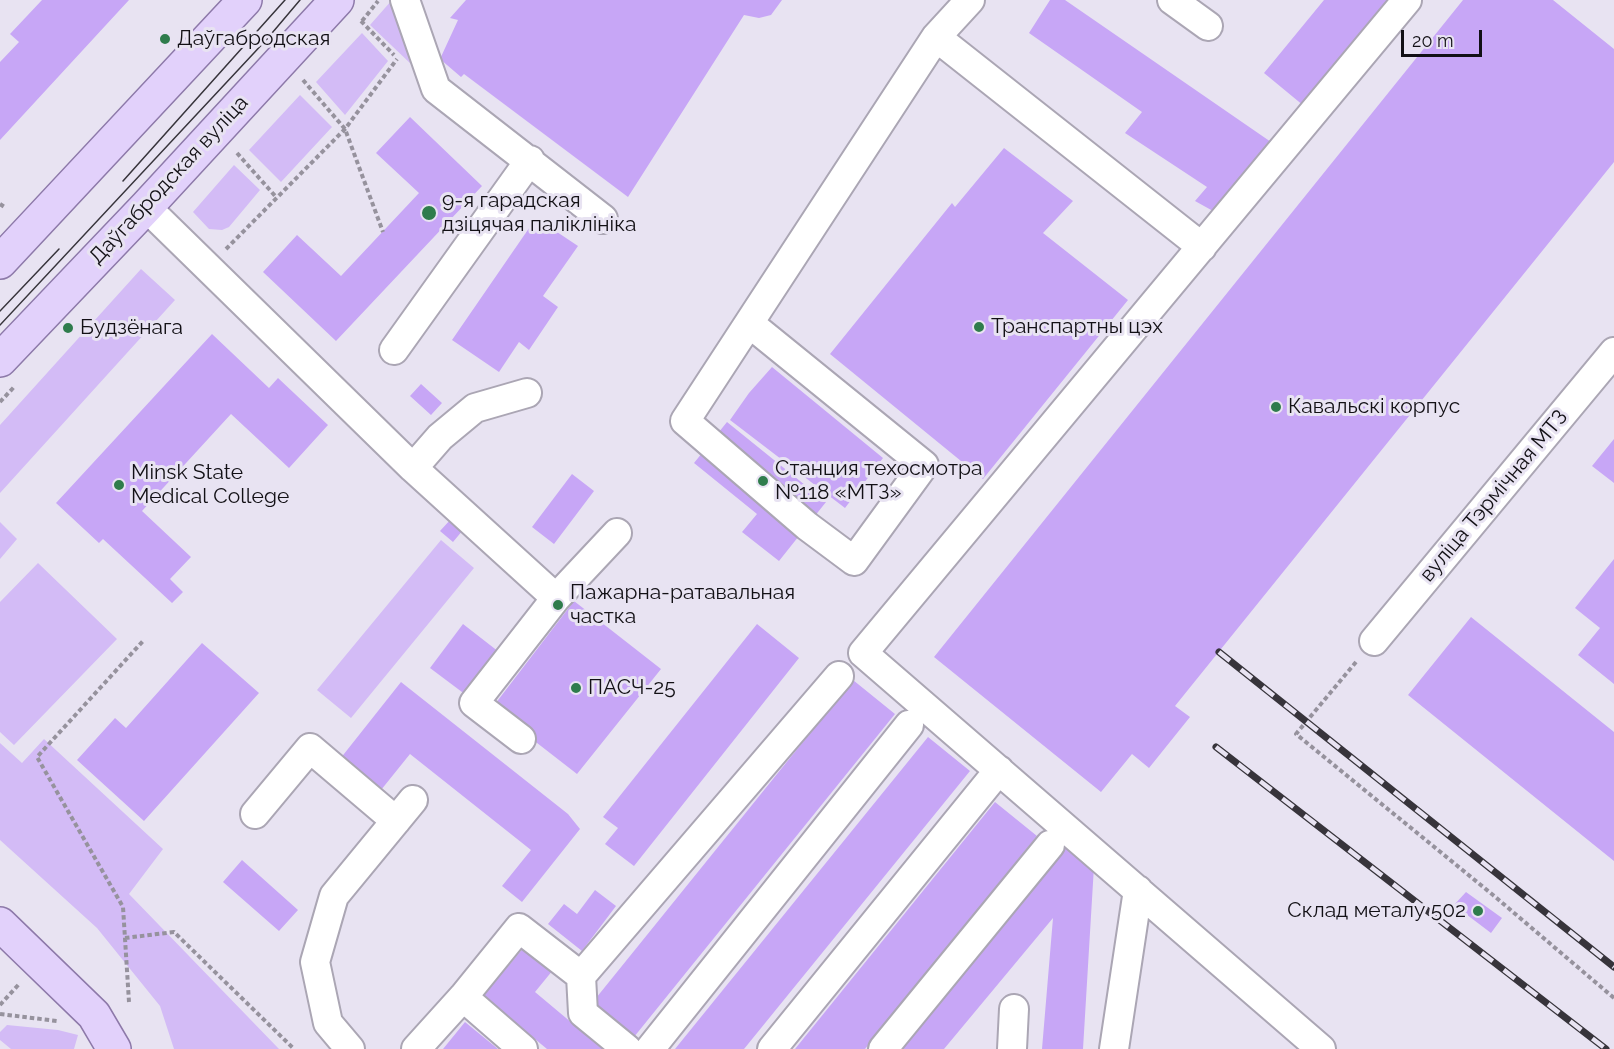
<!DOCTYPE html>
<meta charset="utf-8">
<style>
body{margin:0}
#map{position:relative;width:1614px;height:1049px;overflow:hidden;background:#e8e3f2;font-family:Raleway,sans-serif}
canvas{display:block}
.scale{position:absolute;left:1401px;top:30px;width:81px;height:27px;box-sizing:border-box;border:3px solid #121015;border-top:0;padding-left:8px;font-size:18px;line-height:21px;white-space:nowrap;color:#121015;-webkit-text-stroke:4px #e8e3f2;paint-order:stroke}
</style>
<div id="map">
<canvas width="1614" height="1049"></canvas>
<div class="scale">20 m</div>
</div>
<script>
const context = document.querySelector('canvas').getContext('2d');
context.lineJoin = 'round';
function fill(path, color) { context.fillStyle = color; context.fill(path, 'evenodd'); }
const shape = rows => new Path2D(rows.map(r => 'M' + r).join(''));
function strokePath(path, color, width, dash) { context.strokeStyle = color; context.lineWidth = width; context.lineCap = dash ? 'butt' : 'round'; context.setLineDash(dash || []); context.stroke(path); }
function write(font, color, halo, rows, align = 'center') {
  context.font = font + ' Raleway,sans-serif'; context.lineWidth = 6; context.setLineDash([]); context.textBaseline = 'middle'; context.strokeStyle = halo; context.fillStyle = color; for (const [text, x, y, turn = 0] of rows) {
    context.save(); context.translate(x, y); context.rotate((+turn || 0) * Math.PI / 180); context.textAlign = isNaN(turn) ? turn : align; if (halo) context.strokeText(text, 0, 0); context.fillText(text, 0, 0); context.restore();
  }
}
fill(shape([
 [392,0,412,65,370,25],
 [362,33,388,61,345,115,316,82],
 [300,95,332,127,281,182,249,150],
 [234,165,260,190,229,227,222,230,209,229,193,212],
 [141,269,175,300,0,493,0,425],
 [0,522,17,539,0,559],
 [441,540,474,568,351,718,317,690],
 [38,563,117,639,14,745,0,732,0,602],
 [44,739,163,849,129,894,279,1049,174,1049,160,1006,97,928,0,840,0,743,22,763],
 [7,1025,58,1030,78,1035,74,1049,11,1049,0,1040,0,1032]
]), '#d3bbf6');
fill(shape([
 [42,0,129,0,0,140,0,62,19,42,10,34],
 [466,0,782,0,771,15,759,18,744,15,628,197,464,74,461,77,440,59,458,20,450,18],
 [1050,0,1065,0,1271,142,1222,216,1195,201,1207,187,1125,133,1142,112,1029,33],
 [1324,0,1390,0,1304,106,1264,73],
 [1463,0,1553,0,1614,49,1614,162,1175,706,1190,717,1149,768,1132,754,1101,792,934,657],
 [410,117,482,186,336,341,263,272,297,235,341,276,419,193,376,153],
 [1004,148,1073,201,1043,233,1128,300,983,479,830,354,952,203,955,207],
 [536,218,578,246,543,296,558,307,529,350,519,342,499,372,452,340],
 [212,334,269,388,278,378,328,425,289,468,231,414,142,511,191,557,170,579,183,592,172,603,103,539,99,543,56,503],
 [772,367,883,458,845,508,730,420,749,393],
 [421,384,442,403,431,415,410,396],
 [727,422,826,502,779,561,742,532,757,514,694,463],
 [1614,439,1614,483,1592,466],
 [572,474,594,491,554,544,532,527],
 [451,519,463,530,453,542,440,531],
 [1614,559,1614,684,1578,655,1600,628,1575,608],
 [574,601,661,669,577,774,492,708],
 [1471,617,1614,732,1614,861,1408,695],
 [463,624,499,652,466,695,430,668],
 [757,624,799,658,634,866,605,844,618,828,603,817],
 [202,643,259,693,144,821,77,760,115,718,126,728],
 [853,680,895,714,634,1037,592,1003],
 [401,682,568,814,580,829,522,902,502,886,531,850,410,754,381,790,340,759],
 [928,737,970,771,744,1049,675,1049],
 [995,802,1037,836,865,1049,795,1049],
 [1065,841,1094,866,1083,1049,1042,1049,1053,918,944,1049,899,1049],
 [242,860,298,910,279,931,223,882],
 [595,890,616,906,582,951,548,924,564,904,577,914],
 [1466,892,1502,918,1491,933,1454,905],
 [525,946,553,970,535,992,603,1049,547,1049,483,996],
 [465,1022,498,1049,443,1049]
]), '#c7a6f6');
const minor = shape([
 [405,0,436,89,603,219],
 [1172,0,1208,26],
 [936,37,1202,247],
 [146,207,413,468,556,598,617,533],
 [749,323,924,465,854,561,807,526,685,421,749,323,936,37,970,0],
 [394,350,530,160],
 [413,468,440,437,475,408,527,393],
 [1374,641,1614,352],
 [521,739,474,703,556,598],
 [255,814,310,748,396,821],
 [581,976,839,676],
 [463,997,523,1049],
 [350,1049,328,1023,315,962,334,896,413,800],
 [416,1049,463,997,519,928,581,976,583,1013,627,1049],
 [650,1049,909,725],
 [772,1049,999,770],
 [883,1049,1050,845],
 [1012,1049,1014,1009],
 [1114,1049,1138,890],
 [1321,1049,863,653,1407,0]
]);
const major = shape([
 [0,262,245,0],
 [0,360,146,207,337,0],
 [0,924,94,1015,114,1049]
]);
strokePath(minor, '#aba6b4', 32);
strokePath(major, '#8d79a9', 36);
strokePath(shape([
 [361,21,394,55],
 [362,21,378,1],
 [303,80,345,129,383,232],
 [237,153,276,197],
 [0,204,6,208],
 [226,249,345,129,397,59],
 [0,402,14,387],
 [1356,662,1296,734,1493,895,1614,998],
 [125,938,174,932,294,1049],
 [129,1002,123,907,37,757,143,641],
 [0,1005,20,983],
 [0,1014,57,1021]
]), '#96929d', 4, [4.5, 3]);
strokePath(minor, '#fff', 28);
strokePath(major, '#e2d1fb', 33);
strokePath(shape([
 [123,181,285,0],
 [0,311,59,249],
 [0,325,267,39,300,0]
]), '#37343b', 1.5);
const rail = shape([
 [1219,652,1614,967],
 [1216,747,1606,1049]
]);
strokePath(rail, '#37343b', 7);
strokePath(rail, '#e8e3f2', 4.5, [14]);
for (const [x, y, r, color] of [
 [165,39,6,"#2f7c4c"],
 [429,213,8,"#2f7c4c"],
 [979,327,6,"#2f7c4c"],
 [68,328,6,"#2f7c4c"],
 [1276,407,6,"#2f7c4c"],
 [763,481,6,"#2f7c4c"],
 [119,485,6,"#2f7c4c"],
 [558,605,6,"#2f7c4c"],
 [576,688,6,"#2f7c4c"],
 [1478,911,6,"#2f7c4c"]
]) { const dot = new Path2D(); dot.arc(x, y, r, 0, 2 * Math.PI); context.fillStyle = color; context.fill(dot); strokePath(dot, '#e8e3f2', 2); }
write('21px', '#121015', '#e8e3f2', [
 ["Даўгабродская",177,39],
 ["9-я гарадская",442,201],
 ["дзіцячая паліклініка",442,225],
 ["Транспартны цэх",991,327],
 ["Будзёнага",80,328],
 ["Кавальскі корпус",1288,407],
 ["Станция техосмотра",775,469],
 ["№118 «МТЗ»",775,493],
 ["Minsk State",131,473],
 ["Medical College",131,497],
 ["Пажарна-ратавальная",570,593],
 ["частка",570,617],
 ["ПАСЧ-25",588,688],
 ["Склад металу 502",1466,911,"right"]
], 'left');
write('21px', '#121015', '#e8e3f2', [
 ["Даўгабродская вуліца",169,180,-47],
 ["вуліца Тэрмічная МТЗ",1494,496,-50]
]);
</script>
